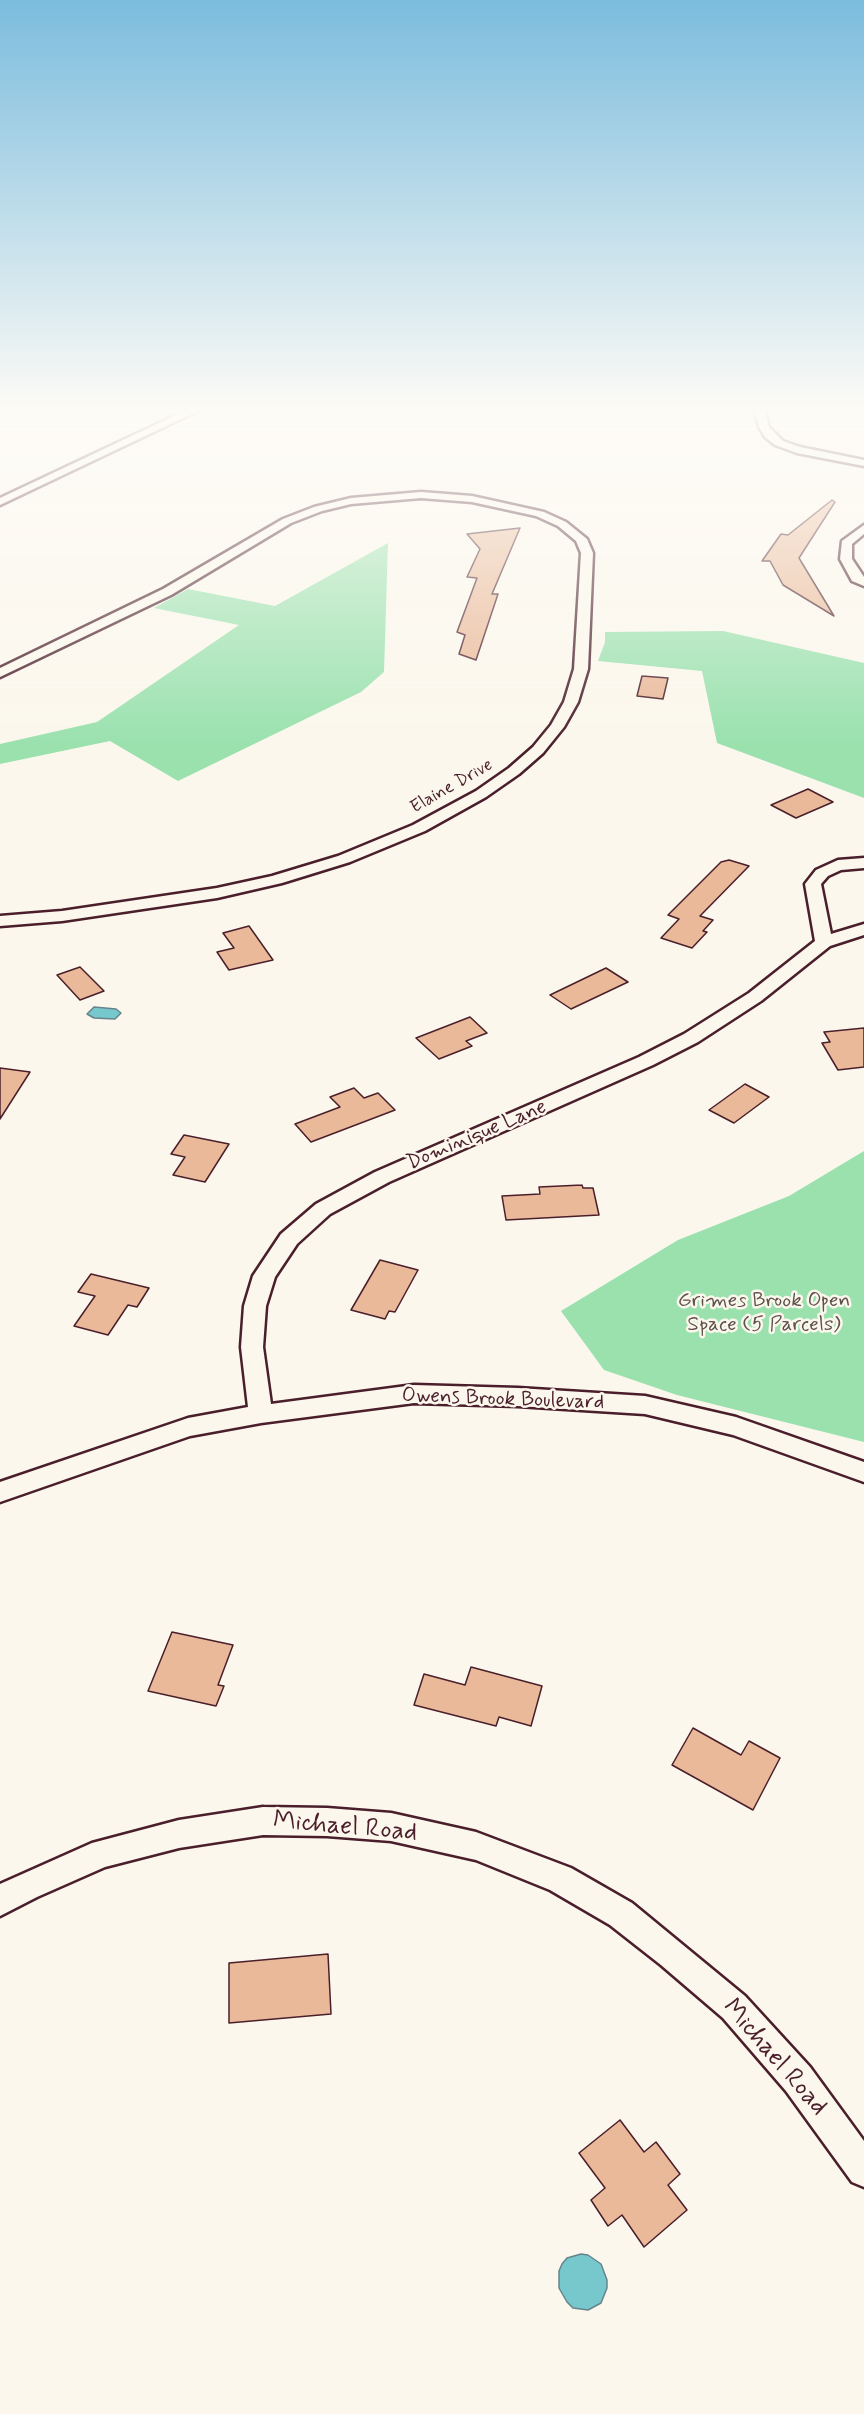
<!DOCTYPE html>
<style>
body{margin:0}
canvas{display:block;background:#fbf7ec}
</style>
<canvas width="864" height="2414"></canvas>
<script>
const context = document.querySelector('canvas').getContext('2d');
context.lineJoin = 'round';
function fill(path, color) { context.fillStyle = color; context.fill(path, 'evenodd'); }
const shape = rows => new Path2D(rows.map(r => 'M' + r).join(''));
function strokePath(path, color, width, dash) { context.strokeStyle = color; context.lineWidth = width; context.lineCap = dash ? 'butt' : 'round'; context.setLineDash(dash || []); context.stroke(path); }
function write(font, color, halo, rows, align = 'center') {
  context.font = font + ' Mynerve,sans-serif'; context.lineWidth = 5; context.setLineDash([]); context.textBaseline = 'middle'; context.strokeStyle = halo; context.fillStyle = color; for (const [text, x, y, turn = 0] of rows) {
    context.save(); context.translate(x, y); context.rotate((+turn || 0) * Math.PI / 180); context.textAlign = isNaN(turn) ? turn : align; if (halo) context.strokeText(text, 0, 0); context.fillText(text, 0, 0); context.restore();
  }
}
fill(shape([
 [388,543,384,672,361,692,178,781,110,741,0,764,0,744,97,722,239,625,154,608,188,589,275,606],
 [723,631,864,663,864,798,717,743,702,671,598,661,605,642,605,632],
 [864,1151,864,1442,677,1395,604,1370,561,1311,678,1240,789,1196]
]), '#9ae1ae');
const water = shape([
 [94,1007,116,1009,121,1013,115,1019,94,1018,87,1014,94,1007],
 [581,2254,588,2255,601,2264,607,2280,607,2288,601,2303,588,2310,573,2308,567,2302,559,2288,559,2271,562,2264,567,2258,581,2254]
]);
fill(water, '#77c8cd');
strokePath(water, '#65848c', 1.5);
const building = shape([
 [832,500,835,502,799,558,834,616,783,585,770,561,762,561,781,534,788,535,832,500],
 [520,528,492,594,498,594,476,660,459,654,465,635,457,632,477,578,467,577,480,549,467,534,520,528],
 [642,676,668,678,663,699,637,696,642,676],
 [808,789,833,802,796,818,771,805,808,789],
 [729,860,749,866,700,916,713,920,703,931,707,932,692,948,661,938,679,919,668,915,721,862,729,860],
 [249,926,273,960,229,970,217,952,234,948,223,933,249,926],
 [80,967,104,991,80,1000,57,975,80,967],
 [606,968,628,982,571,1009,550,995,606,968],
 [470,1017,487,1033,466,1041,472,1046,439,1059,416,1038,470,1017],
 [864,1028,864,1067,838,1070,822,1043,830,1042,824,1032,864,1028],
 [0,1068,30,1072,0,1119,0,1068],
 [745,1084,769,1097,734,1123,709,1110,745,1084],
 [354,1088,364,1098,378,1093,395,1110,311,1142,295,1124,340,1107,330,1097,354,1088],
 [184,1135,229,1144,205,1182,173,1175,185,1157,171,1154,184,1135],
 [582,1185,583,1188,593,1188,599,1215,506,1220,502,1196,540,1194,539,1187,582,1185],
 [380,1260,418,1270,395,1312,389,1311,385,1319,351,1310,380,1260],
 [91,1274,149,1288,137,1307,128,1305,108,1335,74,1326,95,1296,78,1292,91,1274],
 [172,1632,233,1645,218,1685,224,1686,216,1706,148,1691,172,1632],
 [471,1667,542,1686,531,1726,499,1717,496,1726,414,1705,424,1674,465,1685,471,1667],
 [693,1728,741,1755,749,1741,780,1758,753,1810,672,1765,693,1728],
 [328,1954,331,2014,229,2023,229,1963,328,1954],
 [620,2120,644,2152,656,2142,680,2174,668,2185,687,2210,644,2247,622,2215,608,2226,591,2200,605,2188,579,2153,620,2120]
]);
fill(building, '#e9b999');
strokePath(building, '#4a1f2b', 1.5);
const street = shape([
 [191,408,204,408,0,505,0,498,191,408],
 [754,408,764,408,769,427,783,441,800,447,864,460,864,466,797,453,775,445,765,437,759,427,754,408],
 [421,492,472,496,544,512,566,522,587,539,593,553,588,669,578,702,564,727,543,753,519,774,486,797,425,831,350,862,282,883,217,898,62,921,0,926,0,916,62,911,217,888,272,876,338,856,413,825,476,791,509,768,533,747,551,725,564,702,574,669,581,553,576,541,558,526,536,516,472,502,421,498,351,504,322,511,291,523,171,595,0,677,0,668,163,589,283,519,314,507,351,498,421,492],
 [864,525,864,534,852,544,852,559,864,577,864,586,852,581,840,559,842,541,864,525],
 [864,858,864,868,841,870,828,876,821,884,831,934,864,924,864,935,830,946,761,1001,698,1042,653,1065,389,1182,330,1214,297,1244,275,1277,266,1306,263,1347,271,1404,414,1385,518,1388,645,1396,736,1417,864,1462,864,1482,733,1435,645,1414,518,1406,414,1403,261,1423,190,1436,0,1502,0,1482,188,1418,248,1407,241,1347,244,1306,253,1276,281,1234,316,1204,375,1172,639,1057,684,1034,749,993,815,941,805,884,816,870,838,860,864,858],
 [263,1807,327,1808,391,1813,476,1832,571,1868,632,1903,745,1996,810,2067,864,2141,864,2187,852,2182,786,2091,723,2018,661,1965,610,1925,550,1890,476,1860,391,1841,327,1836,263,1835,179,1848,105,1867,37,1897,0,1916,0,1884,92,1843,179,1820,263,1807]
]);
strokePath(street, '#4a1f2b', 5);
fill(street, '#fbf7ec');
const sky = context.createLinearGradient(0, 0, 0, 746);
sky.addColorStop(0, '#7bbcdd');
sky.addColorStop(0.55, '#fdfbf6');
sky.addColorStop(1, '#fdfbf600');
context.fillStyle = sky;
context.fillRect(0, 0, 864, 746);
write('18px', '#4a1f2b', '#fbf7ec', [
 ["Elaine Drive",452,787,-30]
]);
write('21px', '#4a1f2b', '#fbf7ec', [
 ["Dominique Lane",477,1136,-23],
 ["Owens Brook Boulevard",503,1400,2]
]);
write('21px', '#5e504c', '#fbf7ec', [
 ["Grimes Brook Open",764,1302],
 ["Space (5 Parcels)",764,1326]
]);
write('26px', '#4a1f2b', '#fbf7ec', [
 ["Michael Road",345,1828,5],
 ["Michael Road",774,2058,49]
]);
</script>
